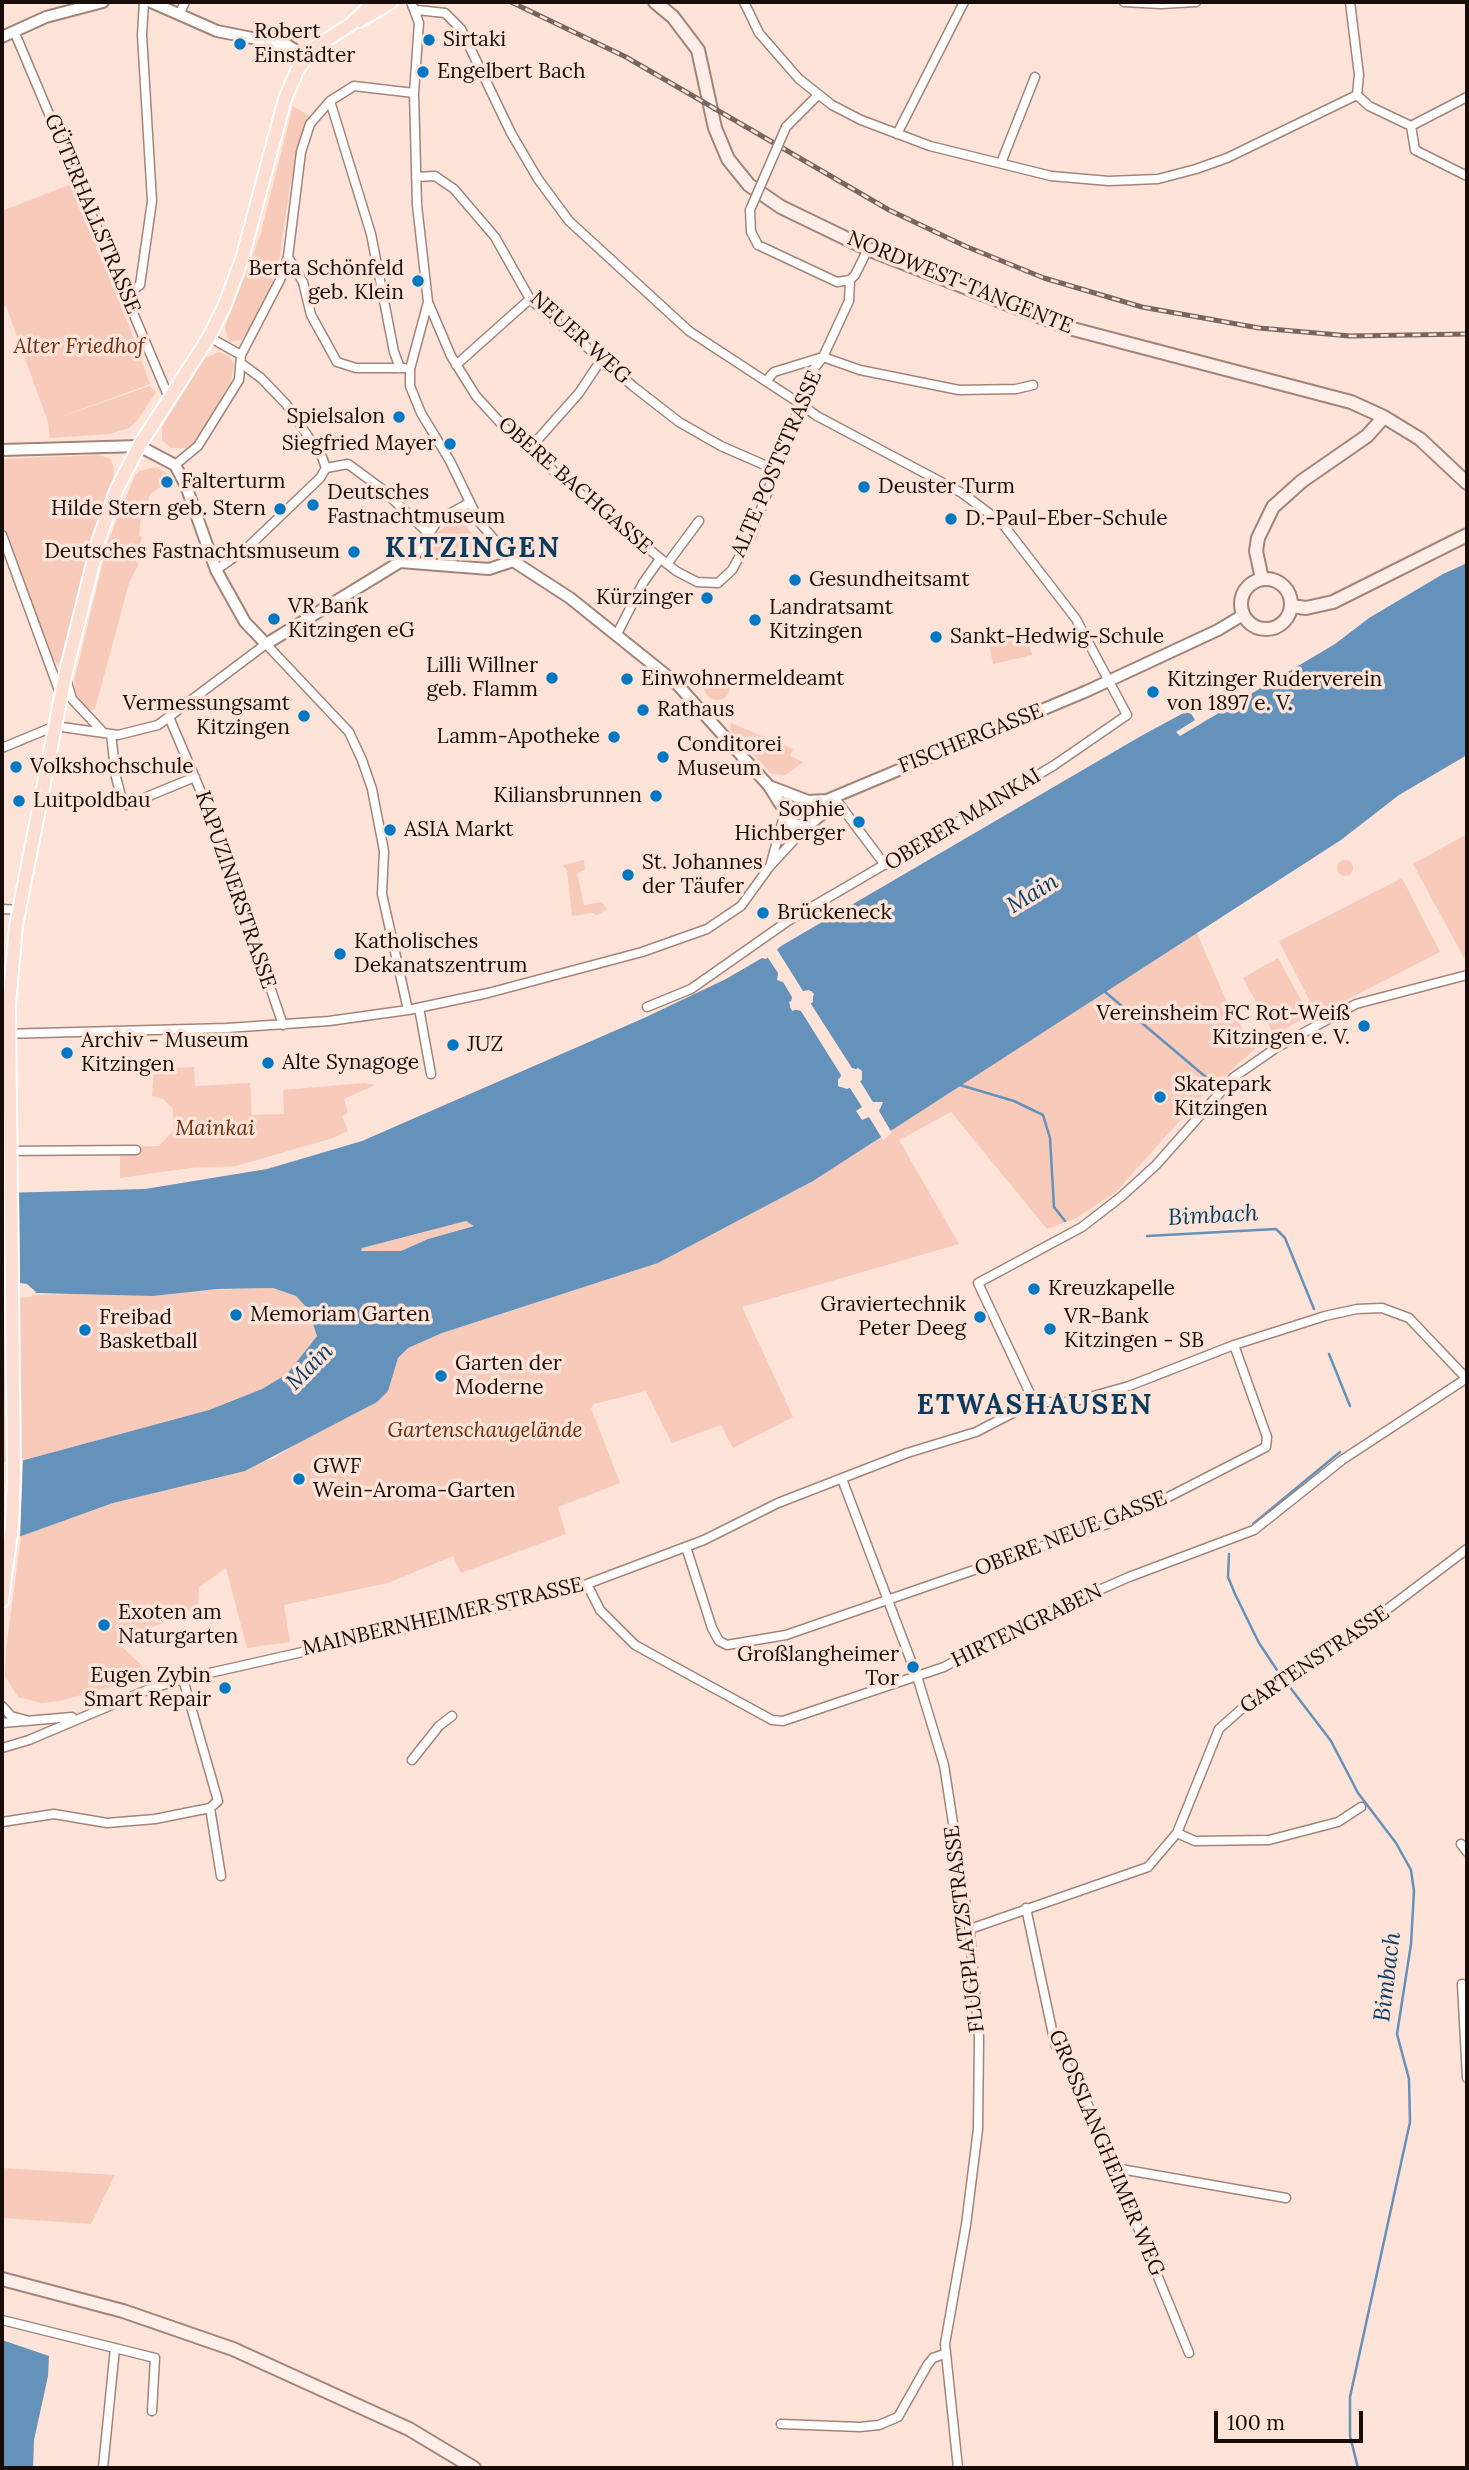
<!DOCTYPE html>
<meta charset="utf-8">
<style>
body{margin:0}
#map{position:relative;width:1469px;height:2470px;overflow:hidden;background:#fee3d8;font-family:Lora,serif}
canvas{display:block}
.frame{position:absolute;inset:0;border:4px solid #180d09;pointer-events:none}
.scale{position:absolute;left:1214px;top:2411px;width:149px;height:32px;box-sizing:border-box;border:4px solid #180d09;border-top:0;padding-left:9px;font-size:21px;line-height:24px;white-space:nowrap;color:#180d09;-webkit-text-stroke:5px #fee3d8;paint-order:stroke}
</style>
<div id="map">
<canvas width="1469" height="2470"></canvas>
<div class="frame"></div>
<div class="scale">100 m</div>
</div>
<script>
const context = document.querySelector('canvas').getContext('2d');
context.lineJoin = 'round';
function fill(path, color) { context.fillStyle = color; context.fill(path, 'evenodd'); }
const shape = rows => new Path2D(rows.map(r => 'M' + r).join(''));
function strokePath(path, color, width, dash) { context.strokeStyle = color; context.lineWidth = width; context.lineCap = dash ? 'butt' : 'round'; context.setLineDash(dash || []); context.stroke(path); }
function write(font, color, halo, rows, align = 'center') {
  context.font = font + ' Lora,serif'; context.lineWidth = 7; context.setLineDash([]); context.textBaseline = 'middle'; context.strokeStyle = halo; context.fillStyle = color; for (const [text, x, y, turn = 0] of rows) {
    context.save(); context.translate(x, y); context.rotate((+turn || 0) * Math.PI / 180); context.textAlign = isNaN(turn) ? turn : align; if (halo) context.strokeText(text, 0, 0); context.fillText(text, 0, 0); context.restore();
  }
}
fill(shape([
 [293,106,311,117,290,185,278,270,250,329,241,340,229,342,225,327,260,236],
 [71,184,110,274,150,384,55,419,150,386,156,392,137,421,129,428,110,434,50,438,48,422,6,306,2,307,2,211],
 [219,352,229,356,234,364,231,381,195,442,186,448,171,448,162,440,162,427,205,358],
 [99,455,111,459,114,470,113,480,91,542,59,666,50,654,2,524,2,459],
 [155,467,176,478,168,475,162,477,162,486,150,494,145,513,141,516,139,536,142,537,136,562,139,563,129,583,95,709,85,711,75,695,74,681,108,542,135,475,139,471],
 [459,517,478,542,473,557,428,554,426,547,434,535],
 [1026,630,1032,655,993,664,988,639],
 '704 687a13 13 0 1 1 26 0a13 13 0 1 1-26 0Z',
 [731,723,793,749,790,756,803,762,786,775,772,774,730,730],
 '790 812a10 10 0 1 1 20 0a10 10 0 1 1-20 0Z',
 [1467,834,1467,957,1464,958,1413,864],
 [584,860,585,870,577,873,584,905,602,902,607,909,597,915,593,913,572,916,567,870,563,865],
 '1337 868a8 8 0 1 1 16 0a8 8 0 1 1-16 0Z',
 [1402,878,1440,952,1317,1015,1279,941],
 [1196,931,1229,1007,1255,1049,1199,1099,1116,1192,1076,1218,1047,1229,951,1112,899,1140,959,1244,742,1307,793,1417,733,1448,721,1425,672,1443,646,1391,594,1404,591,1408,620,1483,558,1507,566,1534,461,1573,453,1556,388,1583,284,1605,290,1642,247,1648,226,1568,199,1587,198,1608,117,1642,152,1675,60,1701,42,1703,18,1697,5,1676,6,1650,21,1536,113,1503,272,1459,320,1430,393,1372,398,1358,408,1348,442,1333,658,1263,813,1181],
 [1278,958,1309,1015,1274,1035,1243,978],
 [194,1067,195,1086,250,1083,252,1115,284,1114,283,1090,364,1083,375,1085,344,1099,348,1113,342,1116,348,1131,333,1138,236,1166,190,1168,120,1178,120,1147,159,1146,174,1130,173,1109,163,1099,152,1096,154,1069],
 [466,1221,475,1225,428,1239,401,1251,361,1252,362,1248],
 [273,1288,296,1296,308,1309,317,1336,287,1374,262,1389,209,1410,2,1466,2,1296],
 [2,2168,115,2175,91,2224,2,2218]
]), '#f7cab9');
fill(shape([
 [1467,563,1467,755,1399,795,1341,840,813,1181,658,1263,442,1333,408,1348,398,1358,388,1391,377,1402,245,1471,113,1503,2,1543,2,1466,209,1410,262,1389,287,1374,317,1336,308,1309,296,1296,273,1288,217,1289,153,1296,36,1293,2,1296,2,1193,145,1189,267,1169,362,1141,644,1018,726,979,762,958,766,959,781,946,1141,736,1189,710,1195,720,1176,732,1180,736,1335,644,1369,618,1443,574],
 [812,991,813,1002,792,1011,789,1002],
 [858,1068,862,1071,862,1080,847,1089,838,1086,838,1079],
 [466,1221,474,1226,428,1239,401,1251,361,1251,362,1248],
 [2,2340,49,2356,48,2376,34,2440,33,2468,2,2468]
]), '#6492ba');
fill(shape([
 [776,948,803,991,809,990,814,994,811,1004,852,1068,862,1071,860,1081,873,1102,883,1102,879,1111,892,1133,883,1140,869,1117,862,1120,856,1111,862,1107,850,1088,838,1086,841,1075,801,1011,790,1008,792,997,783,982,777,980,778,973,766,955],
 [2,1190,19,1190,20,1283,27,1284,36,1292,31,1297,2,1299],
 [23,1458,20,1540,2,1546,2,1463]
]), '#fee3d8');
strokePath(shape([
 [1104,991,1207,1078],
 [960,1085,1014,1101,1043,1115,1050,1138,1054,1207,1065,1221],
 [1147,1236,1276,1229,1285,1238,1314,1309],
 [1329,1354,1350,1406],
 [1253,1524,1340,1452],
 [1229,1554,1228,1577,1235,1594,1259,1643,1279,1673],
 [1289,1686,1331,1741,1358,1793,1396,1843,1411,1870,1414,1891,1411,1944,1397,2034,1409,2079,1410,2122,1350,2397,1350,2436,1358,2468]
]), '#6492ba', 2.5);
const minor = shape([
 [411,2,419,23,414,93,417,205,428,302,410,369,410,386,421,413,450,461,480,523,513,561],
 [744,2,759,33,799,79,832,105,861,120,930,146,1051,176,1109,181,1158,179,1196,169,1227,158,1357,95,1369,106,1411,126],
 [1124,2,1161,4,1196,2],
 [1350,2,1359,75,1357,95],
 [417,10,445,13,461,29,511,133,538,179,569,221,689,331,796,401],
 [180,13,185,2],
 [14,31,169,398],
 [330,101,371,234,394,352,400,368],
 [1411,126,1415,150,1467,176],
 [1411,126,1467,97],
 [786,127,817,96],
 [897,134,964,2],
 [1001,163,1035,77],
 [416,177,435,176,454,189,495,237,530,299,634,387,679,422,721,446,776,470],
 [758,245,837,282,850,280],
 [288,257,303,282,311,315,337,362,356,368,404,368],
 [127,294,140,285,152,201,142,35,144,2],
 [428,302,451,356,476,396,506,429,532,446,556,474,676,571,697,582,718,583,732,570,751,536,813,370,823,357,849,301,850,280,855,275,868,249],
 [209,337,241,355],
 [456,365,530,299],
 [766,381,774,372,823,357,860,370,959,390,1016,389,1033,385],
 [532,446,579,393,601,360],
 [175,465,198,446,239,380,241,355,280,280,288,257,301,152,310,124,330,101,354,86,414,93],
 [326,468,348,464,382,489,428,533],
 [2,535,60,693],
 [412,561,438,520,469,503],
 [667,564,699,521],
 [216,570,246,549,320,478,326,468,322,457,286,404,261,378,242,364],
 [617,634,643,583,660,559],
 [66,679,72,699,101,730],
 [169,717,215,825,283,1025],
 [111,734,116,777,122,800,127,805,195,777],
 [2,748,55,726,118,735,158,725,266,644,349,732,362,760,372,789,384,851,382,894,408,1010],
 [834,797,885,865],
 [771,863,785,812],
 [2,909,19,910],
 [647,1007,691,989,788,921,1053,766,1127,715,1076,619,1002,523,962,493,817,416],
 [419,1008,431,1074],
 [2,1034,227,1028,329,1021,408,1010,488,993,642,952,707,929,741,906,770,866,806,827],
 [2,1151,136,1150],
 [1034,1402,978,1283,1082,1227,1122,1196,1156,1165,1234,1077,1276,1048,1356,1004,1467,975],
 [842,1479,911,1661],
 [686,1547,712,1628,719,1641,727,1645,786,1635,1110,1523,1143,1510,1266,1447,1267,1437,1234,1345],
 [587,1584,600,1610,635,1645,772,1720,783,1721,944,1667,1026,1622,1129,1577,1254,1530,1342,1460,1467,1378],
 [916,1673,944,1765,970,1933,979,2038,978,2129,966,2225,945,2344,958,2468],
 [2,1706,11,1716,26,1720],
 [2,1723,72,1717],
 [2,1748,29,1740,147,1690,183,1679,524,1602,587,1584,704,1540,778,1503,907,1453,976,1432,1034,1402,1072,1402,1129,1386,1234,1345,1325,1316,1357,1309,1382,1308,1409,1318,1467,1379],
 [412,1760,439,1726,452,1716],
 [210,1808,221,1876],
 [2,1822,54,1814,107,1823,155,1819,210,1808,218,1801,183,1679],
 [1177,1833,1195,1841,1269,1840,1338,1822,1361,1807],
 [1461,1844,1467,1852],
 [1026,1908,1055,2044,1088,2105,1189,2353],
 [970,1929,1148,1867,1177,1833,1219,1729,1255,1697,1324,1657,1467,1549],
 [1462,1984,1467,2078],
 [1115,2168,1286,2198],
 [2,2320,155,2358,152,2411],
 [781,2424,860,2427,879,2425,898,2417,928,2364,933,2358,944,2354],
 [103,2468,115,2348]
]);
const tertiary = shape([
 [151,2,217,31,287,45,306,57],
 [2,37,46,17,103,2],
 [2,450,139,446,175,465,186,486,216,570,245,622,266,644,400,562,489,569,513,561,570,598,676,683,769,786,792,823,806,827,827,810,834,797],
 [769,786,808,801,827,800,1087,691,1218,630,1243,615]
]);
const secondary = shape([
 [655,2,673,17,698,50,715,128,728,159,749,185,781,207,868,249,1069,328,1351,402,1384,417,1420,439,1467,483],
 '1241 604a25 25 0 1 1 50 0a25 25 0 1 1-50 0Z',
 [1262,579,1256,551,1258,538,1273,507,1302,481,1367,436,1384,417],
 [1292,606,1306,608,1333,602,1467,535],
 [2,2279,123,2311,233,2349,409,2429,474,2468]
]);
const primary = shape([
 [359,21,391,2],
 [9,1005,16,926,65,676,99,539,117,489,139,446,209,337,224,307,242,259,285,99,298,69,315,47,350,25,374,2],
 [2,1601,4,1584]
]);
strokePath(minor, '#a38478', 11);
strokePath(tertiary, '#a38478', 14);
strokePath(secondary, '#a38478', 16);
strokePath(primary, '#fff', 16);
strokePath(minor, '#fff', 8);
strokePath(tertiary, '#fff', 10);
strokePath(secondary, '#feeee9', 12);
strokePath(primary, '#fcded3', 12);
const rail = shape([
 [511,2,626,57,889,210,965,246,1044,278,1142,307,1259,328,1350,336,1467,334]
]);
strokePath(rail, '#77665f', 5);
strokePath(rail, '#fee3d8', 2.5, [8]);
const minorBridge = shape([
 [758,245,751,232,750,210,786,127],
 [796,401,817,416]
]);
const primaryBridge = shape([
 [4,1584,12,1526,14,1477,9,1005]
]);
strokePath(minorBridge, '#a38478', 11, []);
strokePath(primaryBridge, '#fff', 16, []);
strokePath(minorBridge, '#fff', 8);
strokePath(primaryBridge, '#fcded3', 12);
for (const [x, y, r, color] of [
 [429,40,7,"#0078c2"],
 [240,44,7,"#0078c2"],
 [423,72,7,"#0078c2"],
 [418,281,7,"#0078c2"],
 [399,417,7,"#0078c2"],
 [450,444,7,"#0078c2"],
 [167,482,7,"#0078c2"],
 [864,487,7,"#0078c2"],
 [313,505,7,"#0078c2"],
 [280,509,7,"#0078c2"],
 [951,519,7,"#0078c2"],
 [354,552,7,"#0078c2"],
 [795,580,7,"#0078c2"],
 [707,598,7,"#0078c2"],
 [274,619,7,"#0078c2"],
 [755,620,7,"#0078c2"],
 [936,637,7,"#0078c2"],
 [552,678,7,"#0078c2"],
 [627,679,7,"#0078c2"],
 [1153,692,7,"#0078c2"],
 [643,710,7,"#0078c2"],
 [304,716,7,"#0078c2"],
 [614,737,7,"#0078c2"],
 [663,757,7,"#0078c2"],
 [16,767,7,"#0078c2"],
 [656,796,7,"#0078c2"],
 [19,801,7,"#0078c2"],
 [859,822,7,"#0078c2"],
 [390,830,7,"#0078c2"],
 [628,875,7,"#0078c2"],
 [763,913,7,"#0078c2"],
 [340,954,7,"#0078c2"],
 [1364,1026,7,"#0078c2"],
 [453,1045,7,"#0078c2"],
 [67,1053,7,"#0078c2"],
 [268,1063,7,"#0078c2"],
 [1160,1097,7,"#0078c2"],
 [1034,1289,7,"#0078c2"],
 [236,1315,7,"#0078c2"],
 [980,1317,7,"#0078c2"],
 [1050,1329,7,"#0078c2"],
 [85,1330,7,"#0078c2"],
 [441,1376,7,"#0078c2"],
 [299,1479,7,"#0078c2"],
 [104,1625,7,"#0078c2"],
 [913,1667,7,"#0078c2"],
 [225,1688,7,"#0078c2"]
]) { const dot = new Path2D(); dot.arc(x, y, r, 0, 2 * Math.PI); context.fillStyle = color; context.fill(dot); strokePath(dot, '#fee3d8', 2.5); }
write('21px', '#180d09', '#fee3d8', [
 ["Robert",254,32],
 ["Einstädter",254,56],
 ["Sirtaki",443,40],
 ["Engelbert Bach",437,72],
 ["Berta Schönfeld",404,269,"right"],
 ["geb. Klein",404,293,"right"],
 ["Spielsalon",385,417,"right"],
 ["Siegfried Mayer",436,444,"right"],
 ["Falterturm",181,482],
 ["Deuster Turm",878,487],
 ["Deutsches",327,493],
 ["Fastnachtmuseum",327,517],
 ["Hilde Stern geb. Stern",266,509,"right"],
 ["D.-Paul-Eber-Schule",965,519],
 ["Deutsches Fastnachtsmuseum",340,552,"right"],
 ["Gesundheitsamt",809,580],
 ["Kürzinger",693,598,"right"],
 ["VR Bank",288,607],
 ["Kitzingen eG",288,631],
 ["Landratsamt",769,608],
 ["Kitzingen",769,632],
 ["Sankt-Hedwig-Schule",950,637],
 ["Lilli Willner",538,666,"right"],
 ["geb. Flamm",538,690,"right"],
 ["Einwohnermeldeamt",641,679],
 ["Kitzinger Ruderverein",1167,680],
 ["von 1897 e. V.",1167,704],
 ["Vermessungsamt",290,704,"right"],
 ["Kitzingen",290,728,"right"],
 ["Rathaus",657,710],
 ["Lamm-Apotheke",600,737,"right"],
 ["Conditorei",677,745],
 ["Museum",677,769],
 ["Volkshochschule",30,767],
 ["Kiliansbrunnen",642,796,"right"],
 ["Luitpoldbau",33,801],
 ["Sophie",845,810,"right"],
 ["Hichberger",845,834,"right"],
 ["ASIA Markt",404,830],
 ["St. Johannes",642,863],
 ["der Täufer",642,887],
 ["Brückeneck",777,913],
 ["Katholisches",354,942],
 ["Dekanatszentrum",354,966],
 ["Vereinsheim FC Rot-Weiß",1350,1014,"right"],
 ["Kitzingen e. V.",1350,1038,"right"],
 ["Archiv - Museum",81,1041],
 ["Kitzingen",81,1065],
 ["JUZ",467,1045],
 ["Alte Synagoge",282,1063],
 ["Skatepark",1174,1085],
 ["Kitzingen",1174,1109],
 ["Kreuzkapelle",1048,1289],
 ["Graviertechnik",966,1305,"right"],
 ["Peter Deeg",966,1329,"right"],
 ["Memoriam Garten",250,1315],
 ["VR-Bank",1064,1317],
 ["Kitzingen - SB",1064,1341],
 ["Freibad",99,1318],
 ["Basketball",99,1342],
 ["Garten der",455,1364],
 ["Moderne",455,1388],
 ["GWF",313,1467],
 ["Wein-Aroma-Garten",313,1491],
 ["Exoten am",118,1613],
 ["Naturgarten",118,1637],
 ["Großlangheimer",899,1655,"right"],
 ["Tor",899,1679,"right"],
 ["Eugen Zybin",211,1676,"right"],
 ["Smart Repair",211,1700,"right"]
], 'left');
write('21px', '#180d09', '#fee3d8', [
 ["GÜTERHALLSTRASSE",92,214,67],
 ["NORDWEST-TANGENTE",960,283,22],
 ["NEUER WEG",580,338,42],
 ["ALTE POSTSTRASSE",777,464,-67],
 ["OBERE BACHGASSE",575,486,41],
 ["FISCHERGASSE",971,739,-22],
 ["OBERER MAINKAI",963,820,-31],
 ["KAPUZINERSTRASSE",235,890,71],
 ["OBERE NEUE GASSE",1071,1534,-21],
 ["MAINBERNHEIMER STRASSE",443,1617,-13],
 ["HIRTENGRABEN",1027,1626,-26],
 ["GARTENSTRASSE",1315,1660,-34],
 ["FLUGPLATZSTRASSE",965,1929,-97],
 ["GROSSLANGHEIMER WEG",1106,2153,67]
]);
write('italic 21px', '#722b0a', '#fee3d8', [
 ["Alter Friedhof",79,347],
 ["Mainkai",215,1129],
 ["Gartenschaugelände",485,1431]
]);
write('italic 23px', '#063e65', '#fee3d8', [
 ["Main",1033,894,-31],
 ["Bimbach",1213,1216,-3],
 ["Main",310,1367,-45],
 ["Bimbach",1388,1977,-83]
]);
context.letterSpacing = '2px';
write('bold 28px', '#0b3c5f', '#fee3d8', [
 ["KITZINGEN",473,549],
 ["ETWASHAUSEN",1035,1406]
]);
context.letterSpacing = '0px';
</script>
